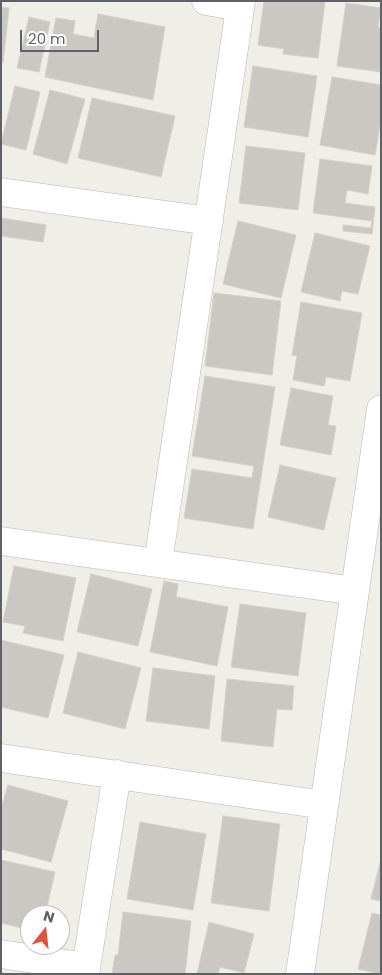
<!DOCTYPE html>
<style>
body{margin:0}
#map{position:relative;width:382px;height:975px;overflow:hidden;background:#efeee7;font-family:Poppins,sans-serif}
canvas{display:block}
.frame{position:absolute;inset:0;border:2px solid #5e6166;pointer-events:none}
.north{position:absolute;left:20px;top:905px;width:50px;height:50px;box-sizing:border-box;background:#fff;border:1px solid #bfc0c2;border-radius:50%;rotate:16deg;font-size:14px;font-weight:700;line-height:20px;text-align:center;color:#5e6166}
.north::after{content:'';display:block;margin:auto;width:18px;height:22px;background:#e0523c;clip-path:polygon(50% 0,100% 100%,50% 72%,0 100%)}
.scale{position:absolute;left:20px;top:30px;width:79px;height:22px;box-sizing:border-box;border:2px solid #5e6166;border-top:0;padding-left:6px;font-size:15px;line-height:18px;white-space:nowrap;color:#5e6166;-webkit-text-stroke:4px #fff;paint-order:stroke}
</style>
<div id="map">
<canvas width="382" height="975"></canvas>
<div class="frame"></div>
<div class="north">N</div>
<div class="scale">20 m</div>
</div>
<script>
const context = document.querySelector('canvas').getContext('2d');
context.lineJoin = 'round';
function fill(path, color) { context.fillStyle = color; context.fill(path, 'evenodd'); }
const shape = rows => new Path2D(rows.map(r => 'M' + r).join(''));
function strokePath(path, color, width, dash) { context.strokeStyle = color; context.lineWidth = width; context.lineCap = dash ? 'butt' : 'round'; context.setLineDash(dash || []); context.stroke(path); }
const building = shape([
 [264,1,325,1,318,58,283,54,284,49,258,45,264,1],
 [346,3,381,8,378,27,381,28,381,72,337,66,346,3],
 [1,7,9,8,3,63,1,62,1,7],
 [98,14,165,27,153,100,45,77,56,18,75,21,73,34,94,38,98,14],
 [29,17,50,22,39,72,17,68,29,17],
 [253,66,317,76,308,137,244,127,253,66],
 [332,77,381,85,381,119,375,155,320,145,332,77],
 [15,86,40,92,26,150,1,144,15,86],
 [50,90,85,99,67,164,33,154,50,90],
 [92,98,175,116,161,177,78,158,92,98],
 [246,146,305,153,298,210,239,203,246,146],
 [320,159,372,166,368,194,347,190,345,203,375,207,372,234,343,231,343,225,371,228,372,221,313,213,320,159],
 [1,218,46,225,43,242,1,236,1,218],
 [238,221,296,235,281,298,223,284,238,221],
 [315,233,370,246,358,294,342,291,340,301,301,292,315,233],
 [214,293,281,301,272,375,205,366,214,293],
 [301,302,362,313,350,381,326,377,324,386,293,380,297,356,292,355,301,302],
 [205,376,275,387,253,529,184,518,192,469,252,478,254,466,192,456,205,376],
 [291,388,333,396,328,425,336,426,331,455,280,445,291,388],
 [280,465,336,478,324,530,268,517,280,465],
 [14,566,76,578,63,641,23,633,25,626,3,622,14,566],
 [91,574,152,589,138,646,77,632,91,574],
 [164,581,178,584,176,597,228,607,217,666,150,652,164,581],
 [240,604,306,613,298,676,231,667,240,604],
 [1,640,64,655,48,718,1,707,1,640],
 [78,652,141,668,125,729,63,713,78,652],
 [153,668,215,676,209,729,146,721,153,668],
 [227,679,294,686,292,710,277,709,273,747,221,741,227,679],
 [8,785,68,801,51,862,1,849,1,809,8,785],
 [223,816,280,824,269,911,211,903,223,816],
 [140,822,206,834,193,910,127,899,140,822],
 [381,859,381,901,371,899,381,859],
 [1,860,55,872,45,915,30,915,30,930,1,923,1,860],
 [123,912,191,921,185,974,112,974,115,955,118,955,123,912],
 [372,913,381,915,381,974,358,969,372,913],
 [209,922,254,934,244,973,220,967,218,974,197,974,209,922]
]);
fill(building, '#cbc8c4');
strokePath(building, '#d4d0c5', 1);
const minor = shape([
 [206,1,240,7],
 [1,192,209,221],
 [1,541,355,591],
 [158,563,241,1],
 [1,758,324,805],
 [1,954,86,967],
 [85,974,117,774],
 [300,974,381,409]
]);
strokePath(minor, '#b4b6ba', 29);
strokePath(minor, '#fff', 28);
</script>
